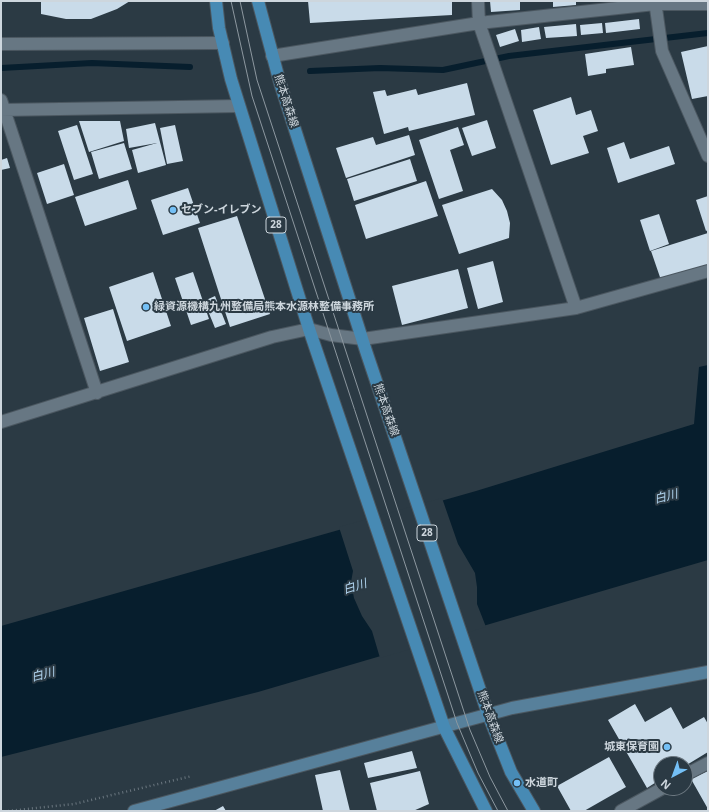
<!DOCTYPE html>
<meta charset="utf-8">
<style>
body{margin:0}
#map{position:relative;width:709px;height:812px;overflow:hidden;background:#2b3a44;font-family:"Noto Sans",sans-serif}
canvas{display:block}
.frame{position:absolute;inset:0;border:2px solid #cdd6dd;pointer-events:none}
.north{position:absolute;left:653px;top:756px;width:40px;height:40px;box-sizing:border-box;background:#2b3a44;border:1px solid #6c7881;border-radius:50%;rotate:221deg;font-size:11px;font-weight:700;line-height:16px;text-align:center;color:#cdd6dd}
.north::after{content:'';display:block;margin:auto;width:14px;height:18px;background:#74c0f6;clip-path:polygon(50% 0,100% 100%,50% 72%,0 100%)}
</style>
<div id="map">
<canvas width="709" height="812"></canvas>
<div class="frame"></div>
<div class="north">N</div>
</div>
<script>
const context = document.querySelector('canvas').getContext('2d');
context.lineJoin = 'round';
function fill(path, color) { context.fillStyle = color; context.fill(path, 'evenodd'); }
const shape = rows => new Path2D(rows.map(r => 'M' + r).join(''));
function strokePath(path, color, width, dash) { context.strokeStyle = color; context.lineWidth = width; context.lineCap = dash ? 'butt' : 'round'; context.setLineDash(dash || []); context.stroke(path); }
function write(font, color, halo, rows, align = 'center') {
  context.font = font + ' "Noto Sans","Noto Sans JP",sans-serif'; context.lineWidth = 4; context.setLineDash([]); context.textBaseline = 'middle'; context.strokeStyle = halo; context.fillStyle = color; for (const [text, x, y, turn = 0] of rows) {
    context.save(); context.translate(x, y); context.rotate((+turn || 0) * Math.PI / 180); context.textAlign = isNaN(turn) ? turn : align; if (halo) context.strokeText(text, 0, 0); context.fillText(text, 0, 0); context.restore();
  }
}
fill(shape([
 [708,365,708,560,258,692,1,757,1,626,476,491,694,424,699,367]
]), '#071e2d');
fill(shape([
 [442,498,458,544,475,573,477,587,477,604,486,627,380,658,372,631,362,616,354,598,351,582,353,571,339,527]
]), '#2b3a44');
strokePath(shape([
 [1,68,92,63,190,67],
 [310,71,380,68,443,70,509,56,708,33]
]), '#071e2d', 6);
fill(shape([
 [41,1,130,1,117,9,91,19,66,19,41,14],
 [308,1,452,1,452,15,310,23],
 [490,1,520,1,520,10,491,12],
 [553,1,576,1,576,5,553,7],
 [639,19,640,29,606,33,605,23],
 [602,23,603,33,581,35,580,25],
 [576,24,577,36,546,38,544,27],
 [539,27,541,39,522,42,521,30],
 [515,29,519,41,500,47,496,35],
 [708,46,708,96,692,99,681,52],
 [631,47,634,65,606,69,606,73,588,76,585,54],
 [467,83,475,115,409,131,408,127,384,134,373,92,385,90,387,96,416,89,418,95],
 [571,97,576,115,591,110,598,131,583,136,589,153,551,165,533,110],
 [487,120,496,148,472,156,462,128],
 [79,121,120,121,124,141,89,152],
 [155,123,166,165,138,173,132,150,157,143,129,148,126,129],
 [77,125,93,174,74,180,58,131],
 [175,125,183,161,167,164,160,128],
 [458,127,464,145,450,150,463,191,439,199,419,140],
 [409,135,415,155,346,178,336,148,373,137,376,145],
 [624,142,630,159,669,146,675,164,618,183,607,148],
 [124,143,132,169,99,179,91,152],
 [7,158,10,168,1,170,1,160],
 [410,159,417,181,354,201,347,179],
 [64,164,74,195,47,204,37,173],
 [128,180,137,209,85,226,75,197],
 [426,181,438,216,366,239,355,205],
 [188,188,200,223,163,235,151,200],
 [492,189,502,200,507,211,510,223,509,238,459,254,442,205],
 [708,196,708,230,706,231,696,200],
 [659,214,669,244,650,251,640,220],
 [237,216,270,314,230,327,198,228],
 [708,233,708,268,662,283,651,251],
 [493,261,503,302,478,309,467,268],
 [458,269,468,308,402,325,392,286],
 [153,272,171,326,127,341,109,287],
 [193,272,209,319,191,325,175,278],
 [215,296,226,324,215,328,204,301],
 [113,309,129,362,100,371,84,318],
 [635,704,645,722,671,707,683,729,704,717,708,724,708,752,685,766,685,764,661,764,661,779,647,788,608,720],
 [412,751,417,768,368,778,364,763],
 [609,757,626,787,584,811,571,811,557,786],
 [340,770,350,811,323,811,315,775],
 [420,771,429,804,413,811,377,811,370,783],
 [708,771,708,809,691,779],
 [223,806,226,811,214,811]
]), '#c9dbe9');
const street = shape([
 [478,1,479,23,576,308],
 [655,1,662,51,708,156],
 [1,44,223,43],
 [272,56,479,23,655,4,708,4],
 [1,100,97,393],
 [1,110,239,106],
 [1,422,272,337,309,329,331,335,363,339,576,308,708,271],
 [685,775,708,763],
 [621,811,663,788]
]);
const secondary = shape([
 [134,811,512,708,708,672]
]);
const primary = shape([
 [216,1,219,28,231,79,309,329,444,727,486,811],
 [258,1,280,83,366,351,488,714,511,772,534,811]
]);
strokePath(street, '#4b5760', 14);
strokePath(secondary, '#4b5760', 14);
strokePath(primary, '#4b5760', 14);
strokePath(shape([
 [8,811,74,804,192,776]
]), '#6a767f', 2.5, [1, 3]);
strokePath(street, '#677783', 12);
strokePath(secondary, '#57809b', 12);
strokePath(primary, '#478ab4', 12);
strokePath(shape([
 [231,1,252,96,457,723,478,773,498,811],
 [240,1,257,80,470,730,490,777,508,811]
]), '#8d98a0', 1);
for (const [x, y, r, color] of [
 [173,210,4,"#74c0f6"],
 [146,307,4,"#74c0f6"],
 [667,747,4,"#74c0f6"],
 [517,783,4,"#74c0f6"]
]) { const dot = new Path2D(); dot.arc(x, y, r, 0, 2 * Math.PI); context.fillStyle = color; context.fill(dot); strokePath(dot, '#2b3a44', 1.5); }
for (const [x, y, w] of [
 [276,225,20],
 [427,533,20]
]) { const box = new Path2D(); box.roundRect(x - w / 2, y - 8, w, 16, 3); context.fillStyle = '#2b3a44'; context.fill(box); strokePath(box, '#cdd6dd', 1); }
write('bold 10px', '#cdd6dd', null, [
 ["28",276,225],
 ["28",427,533]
]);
write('11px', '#cdd6dd', '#2b3a44', [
 ["熊本高森線",286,101,72],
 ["熊本高森線",386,410,71],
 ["熊本高森線",490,717,70]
]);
write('bold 11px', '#cdd6dd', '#2b3a44', [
 ["セブン-イレブン",181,210],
 ["緑資源機構九州整備局熊本水源林整備事務所",154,307],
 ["城東保育園",659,747,"right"],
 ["水道町",525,783]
], 'left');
write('italic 12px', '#b1d5f0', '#2b3a44', [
 ["白川",666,497,-14],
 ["白川",355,587,-17],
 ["白川",43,675,-14]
]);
</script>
